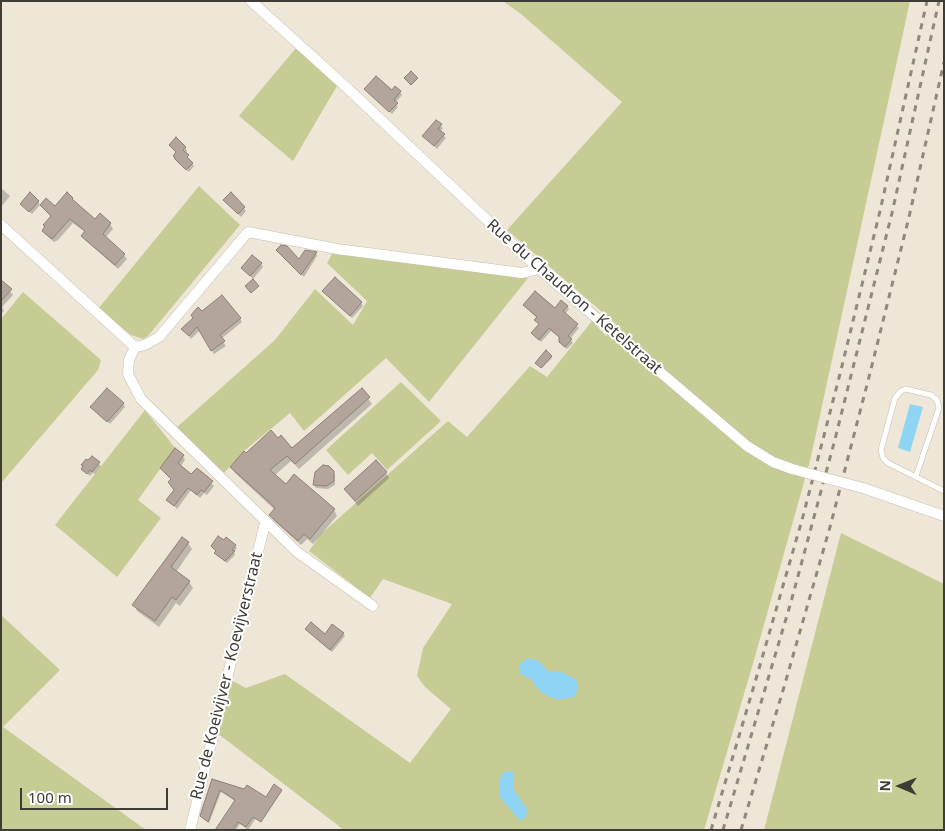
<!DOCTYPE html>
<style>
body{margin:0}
#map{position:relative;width:945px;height:831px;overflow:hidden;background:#eee6d7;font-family:"Noto Sans",sans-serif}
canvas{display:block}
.frame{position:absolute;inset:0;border:2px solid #3f3c36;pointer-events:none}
.north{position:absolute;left:875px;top:761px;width:50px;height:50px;-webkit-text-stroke:4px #fff;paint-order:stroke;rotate:271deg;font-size:14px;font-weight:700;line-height:20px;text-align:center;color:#3f3c36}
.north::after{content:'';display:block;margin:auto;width:18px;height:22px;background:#3f3c36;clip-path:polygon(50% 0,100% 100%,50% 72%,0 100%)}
.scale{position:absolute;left:20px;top:788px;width:148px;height:22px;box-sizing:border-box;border:2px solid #3f3c36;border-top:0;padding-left:6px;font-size:15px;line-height:18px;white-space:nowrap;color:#3f3c36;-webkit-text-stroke:4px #fff;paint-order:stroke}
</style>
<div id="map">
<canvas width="945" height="831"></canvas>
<div class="frame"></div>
<div class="north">N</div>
<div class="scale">100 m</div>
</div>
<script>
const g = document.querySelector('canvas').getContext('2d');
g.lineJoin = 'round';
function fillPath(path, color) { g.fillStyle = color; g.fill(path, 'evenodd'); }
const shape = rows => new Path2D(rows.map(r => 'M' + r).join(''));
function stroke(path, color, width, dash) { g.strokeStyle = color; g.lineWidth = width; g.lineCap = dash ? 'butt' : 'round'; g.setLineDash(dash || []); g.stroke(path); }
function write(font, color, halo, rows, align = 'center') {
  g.font = font + ' "Noto Sans",sans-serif'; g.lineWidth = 4; g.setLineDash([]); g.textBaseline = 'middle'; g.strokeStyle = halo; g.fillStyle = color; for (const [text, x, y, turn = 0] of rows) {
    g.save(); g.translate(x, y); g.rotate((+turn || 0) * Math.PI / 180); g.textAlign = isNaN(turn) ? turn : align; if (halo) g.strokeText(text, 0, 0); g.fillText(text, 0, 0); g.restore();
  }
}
fillPath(shape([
 [503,1,910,1,810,461,754,660,704,830,344,830,217,733,231,680,246,688,285,674,410,763,451,709,425,687,417,676,423,648,452,604,383,579,370,598,309,551,321,534,448,421,467,437,530,366,547,377,592,321,606,336,616,324,507,230,622,102,521,14],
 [296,48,337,86,293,161,239,116],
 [199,186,240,225,148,336,143,339,131,335,98,309],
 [333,252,485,270,528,278,429,402,386,358,304,431,290,413,244,451,224,473,176,428,275,340,315,289,353,325,367,301,327,263],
 [23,292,101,360,98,370,2,482,1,319],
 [401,382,441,421,387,470,372,453,348,475,326,450],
 [145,410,175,448,138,500,161,518,117,577,55,525],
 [841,533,944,584,944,830,764,830],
 [1,615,60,670,3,727,146,830,1,830]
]), '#c7cc95');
fillPath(shape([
 [910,404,923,407,910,452,898,448],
 [529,658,539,661,548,671,561,672,574,678,577,682,578,689,574,697,558,700,545,695,536,687,532,680,519,673,520,664,526,659],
 [514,771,514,779,513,789,527,809,526,817,520,821,499,796,499,783,503,772]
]), '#90d4f5');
fillPath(shape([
 [392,91,400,92,402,95,395,103,398,107,392,114,367,92],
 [436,121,443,128,440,132,446,138,437,149,424,136],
 [170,145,185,147,187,151,185,153,194,166,189,172,177,162,176,158,177,153],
 [1,188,10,196,1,207],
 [72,199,74,203,95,221,100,215,110,224,113,229,105,238,124,255,127,259,118,269,85,240,82,236,85,232,73,223,58,240,54,242,46,235,43,231,52,217,41,205,55,207],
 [225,201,244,208,246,211,241,217],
 [38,202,40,205,32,214,21,204],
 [277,250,300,261,316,253,317,256,304,277],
 [261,264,263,267,253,279,242,268],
 [1,281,13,295,2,307,4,311,1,314],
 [326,294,361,303,363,306,352,318],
 [524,305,555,310,567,306,569,309,565,314,579,328,570,339,573,343,567,349,562,345,560,338,551,331,541,342,535,337,533,334,540,325,537,318],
 [240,318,242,322,221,339,226,346,214,354,200,330,191,339,183,329],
 [546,352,552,358,542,368,538,364],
 [362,390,372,404,299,469,291,461,274,476,286,486,334,510,337,516,313,544,307,539,301,545,274,521,270,515,275,510,235,473,231,467,246,454,278,440,292,449],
 [123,403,125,407,110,424,92,407],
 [183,456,185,460,180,467,192,476,198,469,214,486,207,495,204,493,200,498,191,490,177,509,168,500,175,490,172,480,164,471],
 [92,458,101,466,95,474,93,473,90,476,82,469],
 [318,470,333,472,335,475,335,485,328,489,316,488,314,485],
 [386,473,389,478,358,506,345,489],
 [188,543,192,549,176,572,189,582,193,588,180,606,176,603,159,627,137,611,134,605],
 [212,546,235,546,237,548,234,552,235,555,227,563,218,556,217,552],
 [306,630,325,635,343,634,345,636,332,652],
 [213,780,267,802,248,830,240,824,236,830,219,830,235,801,221,792,209,823,204,819,202,816]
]), '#0003');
const building = shape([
 [411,71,418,78,411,85,404,78,411,71],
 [376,76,392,90,395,86,401,91,394,100,398,103,389,112,364,89,376,76],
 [436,120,442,124,438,129,445,134,434,146,422,136,436,120],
 [176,137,186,147,183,150,189,155,187,157,193,163,186,170,174,158,175,157,173,156,176,152,169,145,176,137],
 [30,192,39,201,29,212,20,204,30,192],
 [67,192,73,198,72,199,95,219,100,213,111,223,103,234,125,254,115,265,81,236,85,231,70,219,52,239,42,231,45,226,43,225,51,216,40,205,46,198,55,206,67,192],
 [231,192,245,207,238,214,223,200,231,192],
 [281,245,287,246,299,259,305,250,317,252,301,275,276,250,281,245],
 [252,255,262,263,250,276,241,268,252,255],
 [335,277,362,302,350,316,322,291,335,277],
 [253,279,259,286,251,293,245,286,253,279],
 [1,280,12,289,1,301,1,280],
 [535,291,555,308,561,300,568,306,563,311,578,324,568,336,572,339,565,347,559,342,559,337,549,328,539,340,531,333,539,324,534,320,537,317,523,305,535,291],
 [222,295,241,318,220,335,225,341,211,351,197,327,189,336,181,329,193,318,191,315,198,307,202,311,222,295],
 [546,350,552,356,541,368,535,363,546,350],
 [107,388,124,403,107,422,90,407,107,388],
 [362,388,370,397,295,464,287,456,270,470,286,484,294,474,335,509,310,539,304,534,298,541,269,515,275,508,270,503,230,467,244,451,246,453,271,430,278,438,281,435,292,448,362,388],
 [175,448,184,455,178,463,191,474,197,468,213,481,204,492,201,490,197,495,188,488,174,506,166,500,174,490,168,482,171,479,160,468,175,448],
 [92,456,100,462,92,472,90,470,87,474,81,469,83,466,81,465,86,459,88,460,92,456],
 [376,460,387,472,355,501,344,489,376,460],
 [323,465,329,466,334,471,334,481,326,486,313,485,315,472,323,465],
 [218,536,224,540,226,537,236,545,232,550,235,551,225,561,214,553,216,551,211,546,218,536],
 [182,537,189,542,171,567,190,581,176,600,172,597,155,621,132,605,182,537],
 [311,622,325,634,332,624,344,633,330,650,305,629,311,622],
 [212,779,244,789,247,785,266,797,274,784,282,790,261,822,253,817,246,827,238,822,233,830,215,830,235,800,220,790,208,822,200,816,212,779]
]);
fillPath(building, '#b3a59b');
stroke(building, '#8d8077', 1);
const service = shape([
 [916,476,939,408,937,400,931,395,906,389,901,391,895,398,881,450,883,458,888,463,944,491]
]);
const minor = shape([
 [251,1,344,85,539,269,747,446,773,462,792,469],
 [1,225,135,347,129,360,128,374,141,399,297,552,373,606],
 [135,347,145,345,159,337,248,232,337,249,522,273,539,269],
 [863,488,944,516],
 [190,830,265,523]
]);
stroke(service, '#c6beb0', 6);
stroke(minor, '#c6beb0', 11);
stroke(service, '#fff', 5);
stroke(minor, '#fff', 10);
stroke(shape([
 [711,830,756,679,802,520,841,370,880,211,927,1],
 [723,830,791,602,834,443,892,213,939,1],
 [741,830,784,687,830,527,869,377,909,217,944,62]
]), '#8f897f', 3, [6, 6]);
const minorBridge = shape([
 [792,469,863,488]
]);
stroke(minorBridge, '#c6beb0', 11, []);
stroke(minorBridge, '#fff', 10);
write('16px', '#3f3c36', '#fff', [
 ["Rue du Chaudron - Ketelstraat",574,297,41],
 ["Rue de Koeivijver - Koevijverstraat",227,676,-76]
]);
</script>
